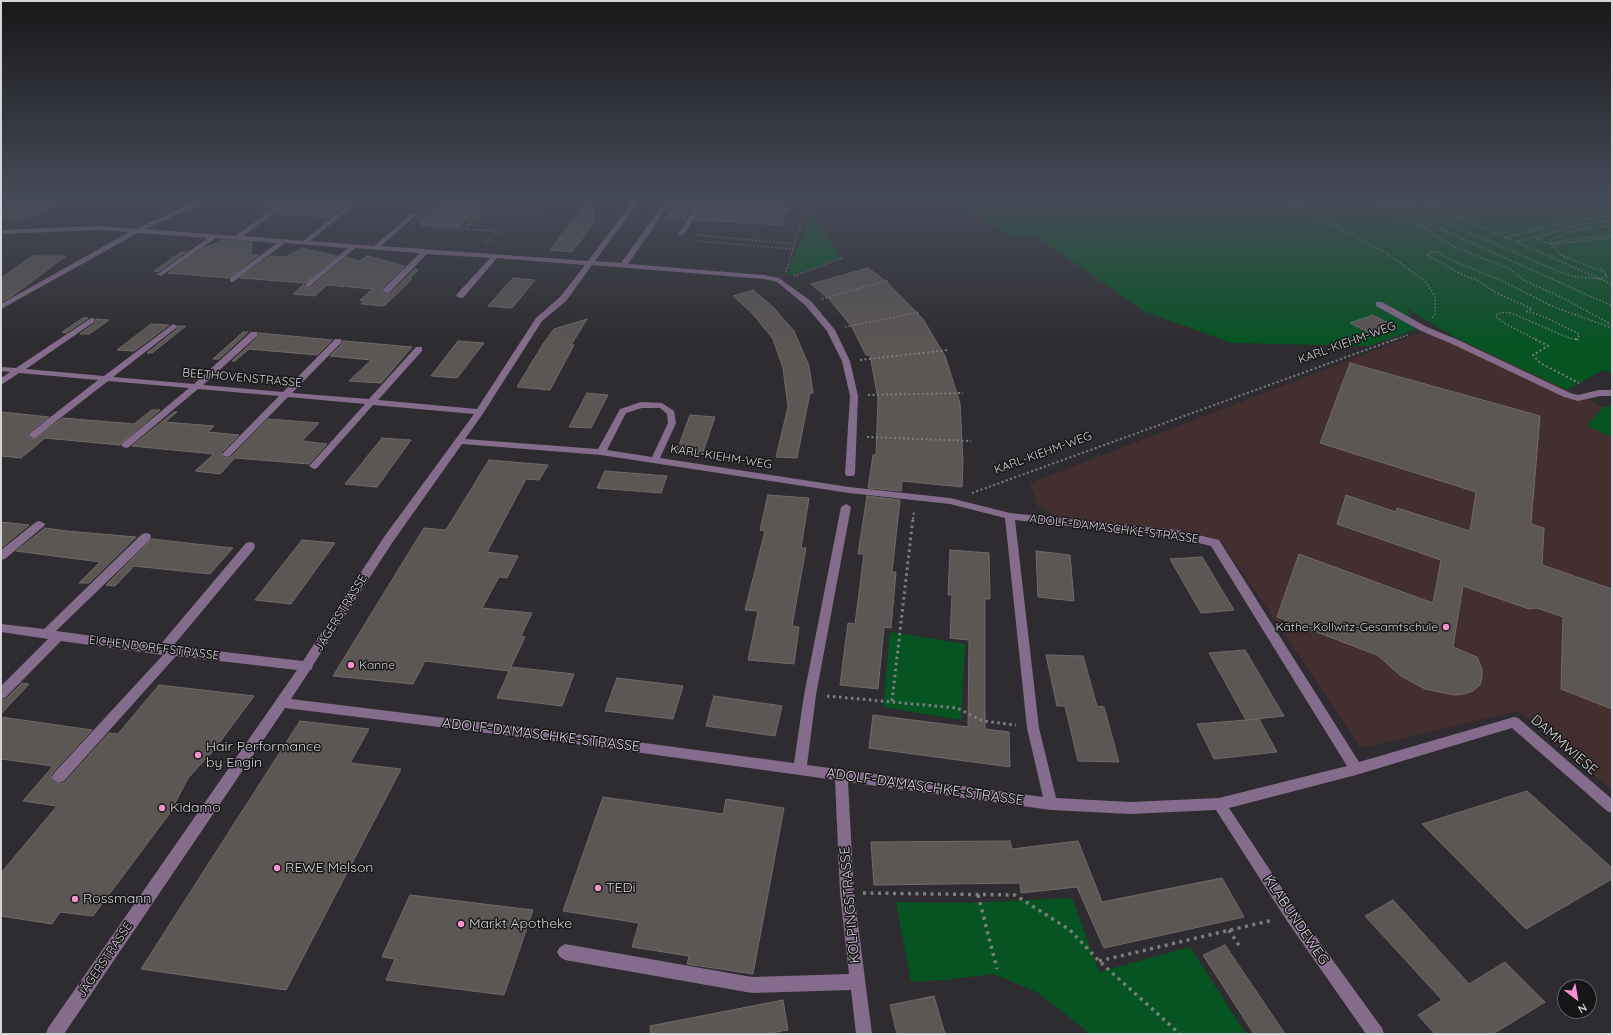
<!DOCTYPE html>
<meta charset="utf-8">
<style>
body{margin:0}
#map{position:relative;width:1613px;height:1035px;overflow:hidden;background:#2e2c30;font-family:Quicksand,sans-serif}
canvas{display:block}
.frame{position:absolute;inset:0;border:2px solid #d5d4d7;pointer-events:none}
.north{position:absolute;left:1557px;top:979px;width:40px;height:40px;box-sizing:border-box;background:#161517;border:1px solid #626164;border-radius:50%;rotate:149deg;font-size:11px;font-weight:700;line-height:16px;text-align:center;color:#d5d4d7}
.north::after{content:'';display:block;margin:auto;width:14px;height:18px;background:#f790cd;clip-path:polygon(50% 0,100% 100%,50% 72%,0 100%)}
</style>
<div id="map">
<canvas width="1613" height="1035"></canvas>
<div class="frame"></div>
<div class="north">N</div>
</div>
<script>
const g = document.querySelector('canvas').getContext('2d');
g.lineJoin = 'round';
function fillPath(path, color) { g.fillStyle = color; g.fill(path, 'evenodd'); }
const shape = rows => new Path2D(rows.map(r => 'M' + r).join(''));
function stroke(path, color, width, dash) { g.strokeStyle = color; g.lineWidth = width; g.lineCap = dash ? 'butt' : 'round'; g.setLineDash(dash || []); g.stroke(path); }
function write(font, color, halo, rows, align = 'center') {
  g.font = font + ' Quicksand,sans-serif'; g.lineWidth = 3; g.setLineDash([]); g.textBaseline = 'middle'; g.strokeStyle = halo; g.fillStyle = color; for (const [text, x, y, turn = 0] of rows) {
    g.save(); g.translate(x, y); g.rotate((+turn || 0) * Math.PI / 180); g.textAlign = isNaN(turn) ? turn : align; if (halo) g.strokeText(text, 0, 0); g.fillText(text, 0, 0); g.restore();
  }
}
fillPath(shape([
 [433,200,492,200,550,203,537,218,487,215,475,227,420,225,421,223,409,223],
 [1420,333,1456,338,1603,407,1587,425,1612,437,1612,791,1519,711,1361,748,1222,542,1163,537,1066,523,1038,506,1030,483]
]), '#432e30');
fillPath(shape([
 [960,200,1612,200,1612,374,1603,370,1567,390,1456,338,1406,308,1416,329,1369,346,1232,343,1146,312,1036,236,1016,239,970,211],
 [812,210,841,258,792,275,787,274],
 [1612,406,1612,437,1587,426,1603,407],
 [890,632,965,644,961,720,883,707],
 [1072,898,1099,972,1190,947,1246,1034,1090,1034,1037,992,993,974,945,980,911,982,896,902,964,903]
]), '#055422');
const building = shape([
 [64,200,64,202,18,221,1,216,1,210,11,202,64,200],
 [263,200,360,200,348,209,344,207,331,217,276,214,283,207,279,204,265,213,263,213,263,200],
 [591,200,595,200,593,224,572,252,550,250,572,220,591,200],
 [715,200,791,200,788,206,715,200],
 [442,204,480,206,459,227,420,225,442,204],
 [672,204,694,205,685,219,666,218,672,208,672,204],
 [704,206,786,212,781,225,695,220,704,206],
 [223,240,252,242,251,255,258,255,229,278,168,273,203,248,223,240],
 [302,248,337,256,305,283,240,278,270,256,285,257,302,248],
 [181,252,186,252,158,272,154,271,181,252],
 [32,256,66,256,11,297,1,302,1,278,32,256],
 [368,256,405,266,382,288,381,291,385,294,390,294,415,269,418,270,409,279,412,279,384,306,361,304,364,301,360,300,372,289,327,285,315,296,293,294,304,284,305,288,310,288,346,257,359,261,368,256],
 [868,268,887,282,923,319,945,356,960,403,963,461,962,487,902,481,901,491,868,488,873,455,876,455,878,399,870,355,866,355,852,327,829,299,811,284,868,268],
 [513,278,535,280,512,308,488,306,513,278],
 [753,290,773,307,794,331,809,366,813,393,810,393,797,458,776,457,788,407,783,368,773,339,752,313,733,296,753,290],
 [1373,315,1396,327,1373,335,1350,323,1373,315],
 [83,318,88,318,66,333,62,332,83,318],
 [96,319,109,320,89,334,80,334,95,323,96,319],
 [587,319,571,345,574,345,550,390,517,387,543,344,554,329,587,319],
 [151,324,169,325,134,351,117,350,151,324],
 [178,326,186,326,152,353,147,353,177,329,178,326],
 [243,332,248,332,219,359,213,359,243,332],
 [258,333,291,336,332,340,317,355,249,349,235,361,232,361,258,337,258,333],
 [342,341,345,341,412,347,381,383,349,381,371,360,330,356,342,344,342,341],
 [458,341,484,343,457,378,431,376,458,341],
 [1350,363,1540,416,1531,524,1544,528,1542,565,1612,589,1612,709,1561,689,1563,617,1537,608,1529,609,1463,586,1453,647,1477,657,1482,669,1482,677,1480,685,1473,691,1464,694,1454,695,1425,689,1401,676,1377,655,1277,617,1299,554,1433,603,1441,560,1337,524,1346,495,1396,512,1397,508,1470,531,1476,492,1320,443,1350,363],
 [587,393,608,395,591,428,569,427,587,393],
 [152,410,160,410,120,445,45,438,21,458,1,456,1,412,49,417,27,434,27,436,33,439,63,418,134,424,152,410],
 [174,412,177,412,165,422,214,426,208,432,239,435,221,453,223,457,227,458,231,457,268,419,319,423,302,441,327,444,309,464,235,458,220,474,195,471,214,454,132,446,174,412],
 [690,415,715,417,702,455,676,453,690,415],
 [382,438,411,440,377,487,345,484,382,438],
 [489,460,548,465,539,480,526,479,487,552,518,556,507,578,499,577,482,608,532,613,521,636,525,637,509,671,425,661,413,684,333,676,424,528,446,530,489,460],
 [605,471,667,476,661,493,597,488,605,471],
 [768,495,809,498,801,548,806,548,792,626,799,627,794,664,748,660,758,611,745,610,765,531,760,530,768,495],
 [867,496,900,500,892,572,896,572,891,628,884,627,878,689,840,685,848,623,855,624,864,554,858,554,867,496],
 [1,522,29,525,1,548,1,522],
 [45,528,67,531,136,537,89,583,79,583,100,562,16,551,45,528],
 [152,539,196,544,233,548,210,574,134,566,115,586,106,585,152,539],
 [302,540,335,543,291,604,255,600,302,540],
 [950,550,989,553,990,599,985,599,985,729,1009,732,1010,767,869,748,873,715,968,727,969,640,950,638,952,595,948,595,950,550],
 [1036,551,1070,555,1074,601,1038,597,1036,551],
 [1202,557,1234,610,1201,613,1170,559,1202,557],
 [1245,650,1284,716,1246,720,1209,653,1245,650],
 [1046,655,1083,656,1097,706,1104,707,1119,762,1078,761,1065,706,1057,706,1046,655],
 [511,667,574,674,562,706,497,698,511,667],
 [617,678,683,686,673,719,605,711,617,678],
 [22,683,29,684,1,714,1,700,6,699,22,683],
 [159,685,254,696,214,750,188,778,170,813,93,916,60,912,52,924,1,916,1,873,57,806,23,801,53,766,1,759,1,717,92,730,53,772,51,776,53,782,60,784,65,782,109,733,118,734,159,685],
 [714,696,782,706,775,736,706,726,714,696],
 [1259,719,1277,752,1214,759,1197,724,1259,719],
 [300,721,369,729,350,763,401,769,286,990,141,969,300,721],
 [1527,791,1612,868,1612,879,1526,929,1422,824,1527,791],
 [603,797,723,814,726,799,784,808,753,974,687,964,689,956,632,947,639,923,563,911,603,797],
 [1010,841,1012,849,1078,841,1102,902,1222,878,1244,917,1104,948,1077,887,1021,893,1020,883,874,885,871,842,1010,841],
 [410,895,533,910,504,995,386,980,395,959,382,957,410,895],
 [1393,900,1469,984,1505,962,1545,1002,1493,1034,1435,1034,1418,1015,1442,1000,1365,916,1393,900],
 [1225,945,1285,1034,1254,1034,1203,955,1225,945],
 [934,996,945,1034,897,1034,890,1005,934,996],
 [783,1000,788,1030,765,1034,651,1034,650,1026,783,1000]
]);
fillPath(building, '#5c5654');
stroke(building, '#706b68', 1);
stroke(shape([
 [1287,200,1386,253,1425,281,1435,296,1435,314,1432,318],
 [1369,200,1407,221,1427,228,1434,235,1459,249,1508,268,1525,281,1563,298,1612,325],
 [1376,200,1612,306],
 [1394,200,1562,273,1577,277,1601,279,1607,276,1601,268],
 [1421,200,1612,284],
 [1612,221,1579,224,1542,236,1538,239,1541,242,1552,244,1612,238],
 [428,227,465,229,478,215,472,215],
 [465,229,497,231],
 [696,235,795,244],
 [1505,238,1566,222,1612,216],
 [698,241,793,249],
 [1515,242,1539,236],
 [1556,242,1580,238,1612,236],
 [486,243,499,230],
 [1552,244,1551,240,1582,228,1612,226],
 [1552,244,1561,255,1603,272],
 [786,272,805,210,800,210],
 [794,276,842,258],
 [822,299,889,280],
 [845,327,920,312],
 [1393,340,1408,335],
 [1537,340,1504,323,1496,317,1497,314,1505,312,1511,313,1569,338,1578,340,1579,334,1547,318,1527,311,1532,309,1497,293,1478,281,1459,273,1427,255,1430,252,1437,252,1453,261,1500,280,1554,307,1612,328]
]), '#7e7d80', 1.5, [1.5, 2]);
stroke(shape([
 [1535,339,1548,346,1533,355,1540,363,1579,383],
 [1575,339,1578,339],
 [860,360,948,350],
 [868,395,963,393],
 [867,437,971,441],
 [972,493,1396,339],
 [913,519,914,511]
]), '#7e7d80', 2, [2, 2.5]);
stroke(shape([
 [827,696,957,708,983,721,1016,725],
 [892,701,913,518]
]), '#7e7d80', 3, [2.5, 3.5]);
stroke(shape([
 [863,893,1015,895,1070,930,1099,961,1180,1034],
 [978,895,997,969],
 [1229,930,1240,947],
 [1099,961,1273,920]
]), '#7e7d80', 3.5, [3, 4.5]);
fillPath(shape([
 [200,200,208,200,145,229,235,236,279,205,282,207,281,208,243,236,303,241,345,208,347,209,347,211,310,241,374,246,413,213,416,215,415,216,381,246,588,261,634,200,640,200,595,261,621,263,666,200,701,200,790,208,790,210,788,211,703,204,684,234,681,236,678,234,697,204,671,202,628,264,764,275,779,278,811,301,835,330,850,361,858,396,855,474,853,476,847,476,845,474,850,396,842,361,827,331,805,305,777,282,764,279,592,265,566,301,542,321,484,412,465,439,598,449,620,409,641,402,662,403,674,411,676,423,660,458,849,487,950,498,1010,513,1177,530,1219,540,1359,762,1514,717,1518,718,1612,799,1612,813,1607,811,1512,728,1356,775,1229,808,1297,911,1382,1028,1384,1034,1366,1034,1287,921,1216,810,1130,814,1051,810,848,782,854,893,872,1034,856,1034,851,990,752,993,565,960,560,957,557,952,560,947,565,944,752,977,849,974,840,893,835,780,592,746,285,708,64,1034,46,1034,48,1028,297,670,176,656,64,781,59,783,54,781,52,777,54,773,163,655,61,641,5,698,1,699,1,686,48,639,1,632,1,624,44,629,142,534,146,533,150,534,151,537,150,540,56,631,160,645,246,543,250,542,254,543,255,546,254,549,173,646,303,661,384,537,474,414,373,405,317,468,314,469,309,466,311,464,365,404,288,397,230,456,227,457,224,456,222,454,224,452,279,396,198,389,129,447,126,448,123,447,121,445,123,443,189,388,108,381,36,437,33,438,28,435,30,433,98,380,19,373,1,385,1,378,10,372,1,371,1,367,16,368,91,318,94,318,94,322,26,369,104,376,173,324,177,326,176,328,113,377,194,384,251,332,257,332,257,336,203,385,283,392,335,339,341,339,341,343,292,393,369,399,416,347,422,347,422,351,378,400,477,409,536,318,560,297,585,265,497,258,463,298,460,298,456,296,457,294,490,258,427,254,389,293,386,293,382,291,383,289,420,253,355,248,309,287,306,287,306,283,348,248,285,243,233,282,230,282,230,278,277,243,216,238,161,276,157,274,159,273,208,238,138,233,1,309,1,304,129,232,98,230,1,234,1,230,98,226,136,229,200,200],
 [642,408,660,408,667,414,668,423,652,457,607,450,626,413,642,408],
 [462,444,601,455,849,493,950,504,1005,518,1027,728,1043,797,807,765,816,695,851,507,846,504,841,507,804,695,794,763,592,736,291,699,310,670,312,669,313,665,392,543,462,444],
 [1015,520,1177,538,1211,546,1347,766,1219,798,1130,802,1056,798,1039,728,1015,520],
 [1376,302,1382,302,1427,327,1456,339,1570,393,1578,395,1599,390,1612,390,1612,396,1600,396,1578,401,1564,397,1450,343,1421,331,1376,306,1376,302],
 [40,521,45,524,44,526,5,559,1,560,1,550,36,522,40,521]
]), '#866c8c');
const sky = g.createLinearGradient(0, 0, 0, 345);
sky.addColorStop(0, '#19181a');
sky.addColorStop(0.58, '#464b59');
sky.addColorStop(1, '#464b5900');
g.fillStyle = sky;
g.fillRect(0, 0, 1613, 345);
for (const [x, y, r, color] of [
 [1446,627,4,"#f790cd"],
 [351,665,4,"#f790cd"],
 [198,755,4,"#f790cd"],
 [162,808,4,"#f790cd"],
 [277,868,4,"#f790cd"],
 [598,888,4,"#f790cd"],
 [75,899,4,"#f790cd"],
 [461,924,4,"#f790cd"]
]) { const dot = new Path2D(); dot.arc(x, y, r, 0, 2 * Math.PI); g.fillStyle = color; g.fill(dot); stroke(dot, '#161517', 1.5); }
write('12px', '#d5d4d7', '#161517', [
 ["KARL-KIEHM-WEG",1347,343,-20],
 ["BEETHOVENSTRASSE",242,378,5],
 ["KARL-KIEHM-WEG",1043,453,-20],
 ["KARL-KIEHM-WEG",721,457,9],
 ["ADOLF-DAMASCHKE-STRASSE",1114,529,7],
 ["JÄGERSTRASSE",341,613,-58],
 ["EICHENDORFFSTRASSE",154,648,7],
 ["JÄGERSTRASSE",105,960,-56]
]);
write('12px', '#d5d4d7', '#161517', [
 ["Käthe-Kollwitz-Gesamtschule",1438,627],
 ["Kanne",359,665,"left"]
], 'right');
write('14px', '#d5d4d7', '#161517', [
 ["ADOLF-DAMASCHKE-STRASSE",541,735,7],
 ["DAMMWIESE",1564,745,41],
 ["ADOLF-DAMASCHKE-STRASSE",925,787,8],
 ["KOLPINGSTRASSE",850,905,-95],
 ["KLABUNDEWEG",1296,920,56]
]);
write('14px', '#d5d4d7', '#161517', [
 ["Hair Performance",206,747],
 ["by Engin",206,763],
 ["Kidamo",170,808],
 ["REWE Melson",285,868],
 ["TEDi",606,888],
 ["Rossmann",83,899],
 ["Markt Apotheke",469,924]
], 'left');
</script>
